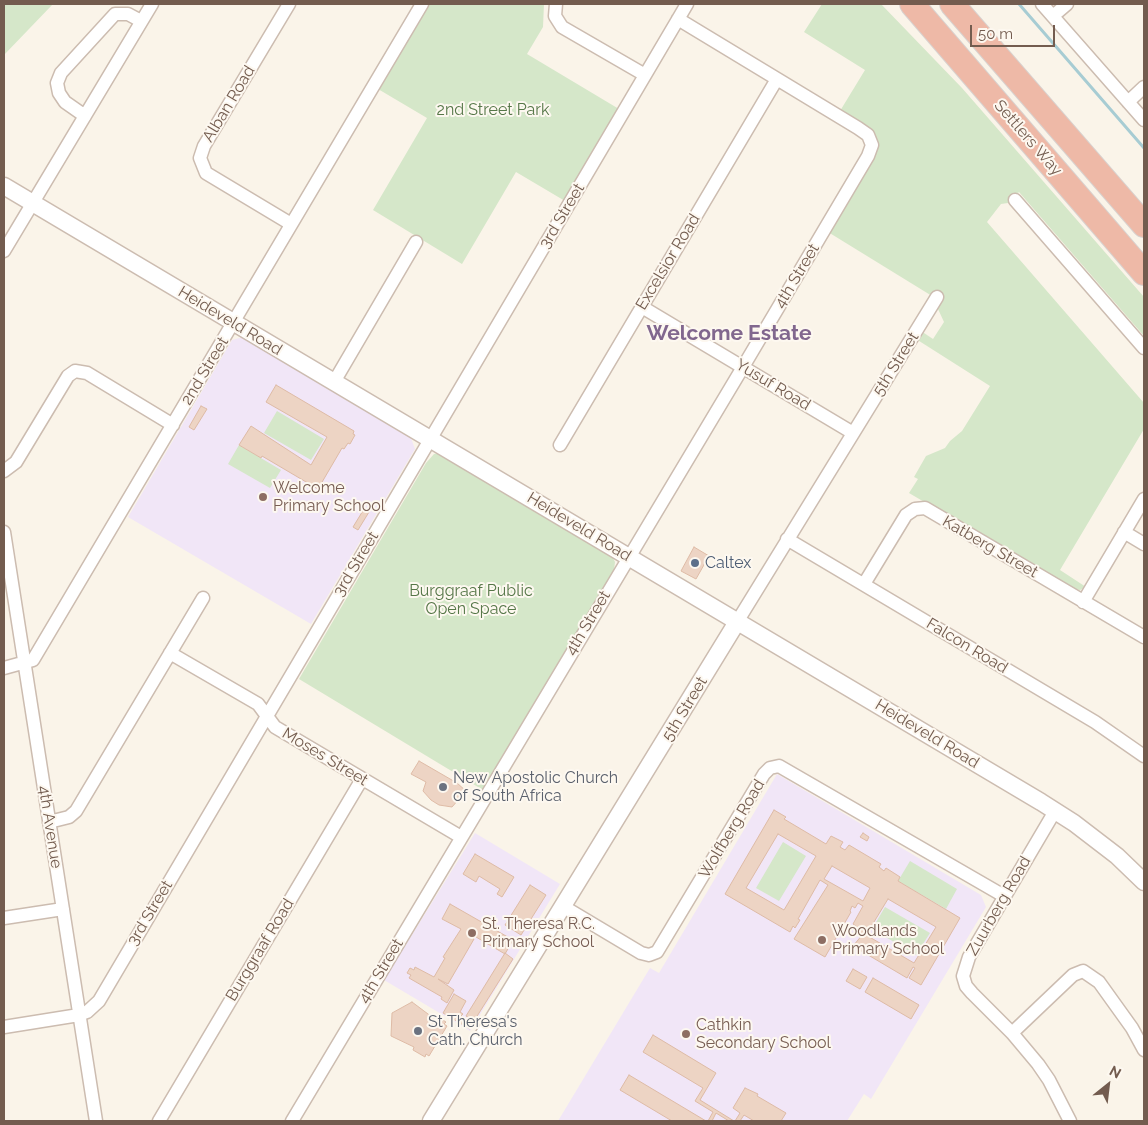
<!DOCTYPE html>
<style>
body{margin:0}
#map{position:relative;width:1148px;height:1125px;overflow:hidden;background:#faf4e9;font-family:Raleway,sans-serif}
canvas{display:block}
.frame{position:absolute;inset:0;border:5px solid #735c4f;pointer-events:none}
.north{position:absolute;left:1083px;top:1060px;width:50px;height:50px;-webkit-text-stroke:4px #fdf8f0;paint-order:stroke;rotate:29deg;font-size:14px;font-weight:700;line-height:20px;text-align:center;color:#735c4f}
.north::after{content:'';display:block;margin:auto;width:18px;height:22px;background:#735c4f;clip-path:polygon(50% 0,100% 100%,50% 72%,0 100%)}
.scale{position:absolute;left:970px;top:25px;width:85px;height:22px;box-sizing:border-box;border:2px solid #735c4f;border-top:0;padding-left:6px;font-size:15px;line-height:18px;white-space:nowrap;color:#735c4f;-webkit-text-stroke:4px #fdf8f0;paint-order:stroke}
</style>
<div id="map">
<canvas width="1148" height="1125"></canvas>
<div class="frame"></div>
<div class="north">N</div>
<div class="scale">50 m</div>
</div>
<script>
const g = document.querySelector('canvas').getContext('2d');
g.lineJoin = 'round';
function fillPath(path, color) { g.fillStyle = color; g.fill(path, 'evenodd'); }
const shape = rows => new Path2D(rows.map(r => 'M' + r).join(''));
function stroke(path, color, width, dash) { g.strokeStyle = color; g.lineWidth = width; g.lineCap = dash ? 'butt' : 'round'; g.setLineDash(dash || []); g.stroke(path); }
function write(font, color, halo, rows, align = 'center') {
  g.font = font + ' Raleway,sans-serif'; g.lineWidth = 4; g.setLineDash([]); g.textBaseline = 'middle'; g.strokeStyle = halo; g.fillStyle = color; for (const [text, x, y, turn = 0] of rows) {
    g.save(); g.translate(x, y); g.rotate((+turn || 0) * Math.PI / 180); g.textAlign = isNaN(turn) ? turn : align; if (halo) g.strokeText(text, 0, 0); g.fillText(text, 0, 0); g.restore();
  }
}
fillPath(shape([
 [243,337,411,438,415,449,311,624,128,517,232,340],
 [777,774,981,895,986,907,871,1099,864,1094,847,1121,558,1121,650,968,659,973],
 [475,833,560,884,470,1031,384,980]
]), '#f1e6f7');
fillPath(shape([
 [4,4,53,4,4,55],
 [428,4,544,4,543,27,527,54,619,109,565,201,516,172,462,264,373,210,427,118,378,89],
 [822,4,881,4,962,88,1144,297,1144,336,1019,192,1008,203,1001,204,987,222,1144,403,1144,429,1060,570,1086,587,1080,590,1072,589,909,493,918,479,914,477,926,456,945,448,950,441,962,431,990,386,916,339,921,331,933,339,944,322,932,296,828,232,876,143,840,111,865,70,804,32],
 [277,411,324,439,311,460,264,433],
 [239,445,281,470,270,488,228,464],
 [439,453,612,556,615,562,614,570,483,790,299,679,426,463,434,454],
 [783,842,806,856,779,901,756,888],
 [910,861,957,889,946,909,898,881],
 [885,907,930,933,916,955,872,929]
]), '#d5e7c9');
stroke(shape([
 [1019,4,1144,148]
]), '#a7ccd3', 3);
const building = shape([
 [276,385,354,431,353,434,355,435,350,444,348,443,344,449,342,448,318,489,262,456,261,458,239,445,251,426,311,465,327,437,266,402,276,385],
 [201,406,207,409,194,430,189,427,201,406],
 [364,509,369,512,358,530,353,527,364,509],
 [694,547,709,556,696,579,681,571,694,547],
 [419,761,457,783,466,791,452,807,439,805,431,800,423,791,426,782,411,774,419,761],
 [774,810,786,817,784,819,826,844,831,836,843,842,840,847,845,850,849,845,881,864,879,867,884,871,886,868,897,875,900,877,898,881,960,918,921,985,909,978,915,968,913,967,907,978,853,946,863,934,854,929,856,926,853,924,863,906,858,903,855,908,852,906,850,911,851,912,825,957,794,939,828,885,820,880,798,919,800,920,795,928,793,926,790,932,725,894,774,810],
 [778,834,816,856,784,910,746,888,778,834],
 [832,866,870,888,863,901,824,879,832,866],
 [888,899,936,927,914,963,866,935,888,899],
 [863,833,869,837,867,841,860,837,863,833],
 [475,854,514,877,502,897,497,894,500,889,479,876,476,882,463,874,475,854],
 [530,885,546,895,521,935,505,925,530,885],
 [450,904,513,940,505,954,476,937,477,936,473,933,471,937,474,939,448,984,438,979,454,990,447,1003,441,999,442,997,409,978,411,975,407,973,410,968,414,970,415,967,434,977,445,958,443,957,461,929,442,919,450,904],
 [505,953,513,959,474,1021,466,1016,505,953],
 [853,969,867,977,860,989,846,981,853,969],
 [873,978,919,1005,911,1019,865,992,873,978],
 [454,994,466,1001,460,1012,463,1014,461,1016,474,1023,470,1029,443,1013,454,994],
 [412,1002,432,1017,433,1014,446,1022,444,1024,447,1026,429,1056,426,1054,425,1057,413,1050,414,1047,391,1036,392,1013,412,1002],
 [653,1035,716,1073,700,1100,734,1121,729,1121,716,1113,712,1121,708,1121,713,1112,695,1101,703,1088,643,1052,653,1035],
 [629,1075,706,1121,672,1121,620,1090,629,1075],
 [745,1088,758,1094,757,1096,786,1113,781,1121,754,1121,744,1115,740,1121,735,1121,740,1113,733,1108,745,1088]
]);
fillPath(building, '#edd4c4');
stroke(building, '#debba6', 1);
const minor = shape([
 [289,4,204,146,200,158,206,173,291,224],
 [556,4,555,16,562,27,645,75],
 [1042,4,1144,120],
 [1053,16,1067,4],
 [1128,102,1144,87],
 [85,116,65,102,59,93,57,83,61,73,115,14,128,14,141,21],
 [1015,200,1144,348],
 [4,251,152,4],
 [642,307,853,433],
 [334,382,416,242],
 [560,445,777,79],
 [4,471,16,462,68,376,75,371,87,373,173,425],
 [4,532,96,1121],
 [1124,532,1144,544],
 [787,539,1095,722,1144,756],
 [864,584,906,515,915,509,925,508,1144,637],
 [1083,602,1144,499],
 [737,622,937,297],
 [170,653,258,704,275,727,461,837],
 [4,668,33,660,422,4],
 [1055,811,969,957,963,976,966,986,972,993,1012,1033,1038,1064,1049,1080,1070,1121],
 [49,822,69,817,76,811,203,598],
 [564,907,641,953,649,955,657,952,764,774,770,768,779,766,1004,896],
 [4,918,63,909],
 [4,1027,79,1015,87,1012,99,1001,687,4],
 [1012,1033,1073,975,1083,971,1099,982,1132,1028,1144,1050],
 [159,1121,362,779],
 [292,1121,743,367,868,156,872,145,868,135,858,128,678,19]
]);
const tertiary = shape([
 [4,186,1041,802,1074,823,1117,856,1144,882],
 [431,1121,737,622]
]);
const motorway = shape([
 [912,4,1144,273],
 [952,4,1144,225]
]);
stroke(minor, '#ccbcb0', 15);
stroke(tertiary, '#ccbcb0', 19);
stroke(motorway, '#d8d1ce', 26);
stroke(minor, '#fff', 12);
stroke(tertiary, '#fff', 16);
stroke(motorway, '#eeb9a7', 24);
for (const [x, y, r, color] of [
 [263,497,5,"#8d6e63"],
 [695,563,5,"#5c6f8a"],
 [443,787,5,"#6b7280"],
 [472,933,5,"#8d6e63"],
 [822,940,5,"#8d6e63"],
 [418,1031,5,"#6b7280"],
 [686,1034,5,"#8d6e63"]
]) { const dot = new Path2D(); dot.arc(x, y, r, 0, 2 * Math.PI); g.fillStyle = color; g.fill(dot); stroke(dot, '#fdf8f0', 2); }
write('16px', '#735c4f', '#fdf8f0', [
 ["Alban Road",229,104,-59],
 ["Settlers Way",1028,138,49],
 ["3rd Street",562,216,-59],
 ["Excelsior Road",668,262,-59],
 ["4th Street",797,276,-59],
 ["Heideveld Road",230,321,31],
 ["5th Street",896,364,-58],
 ["2nd Street",205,371,-59],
 ["Yusuf Road",773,385,31],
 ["Heideveld Road",579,527,31],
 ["Katberg Street",990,547,30],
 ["3rd Street",356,564,-59],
 ["4th Street",588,623,-59],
 ["Falcon Road",967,646,31],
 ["5th Street",685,709,-59],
 ["Heideveld Road",927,734,31],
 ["Moses Street",325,757,31],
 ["4th Avenue",50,827,81],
 ["Wolfberg Road",732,829,-59],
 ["Zuurberg Road",999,906,-60],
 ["3rd Street",150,913,-59],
 ["Burggraaf Road",260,950,-59],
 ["4th Street",381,971,-59]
]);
write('16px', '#567748', '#fdf8f0', [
 ["2nd Street Park",493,110],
 ["Burggraaf Public",471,591],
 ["Open Space",471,609]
]);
write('16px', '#785e54', '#fdf8f0', [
 ["Welcome",273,488],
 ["Primary School",273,506],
 ["St. Theresa R.C.",482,924],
 ["Primary School",482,942],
 ["Woodlands",832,931],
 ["Primary School",832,949],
 ["Cathkin",696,1025],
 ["Secondary School",696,1043]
], 'left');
write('16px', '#4e5e75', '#fdf8f0', [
 ["Caltex",705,563]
], 'left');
write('16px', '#5b616d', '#fdf8f0', [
 ["New Apostolic Church",453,778],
 ["of South Africa",453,796],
 ["St Theresa's",428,1022],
 ["Cath. Church",428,1040]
], 'left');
write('bold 21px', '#81678e', '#fdf8f0', [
 ["Welcome Estate",729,334]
]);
</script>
